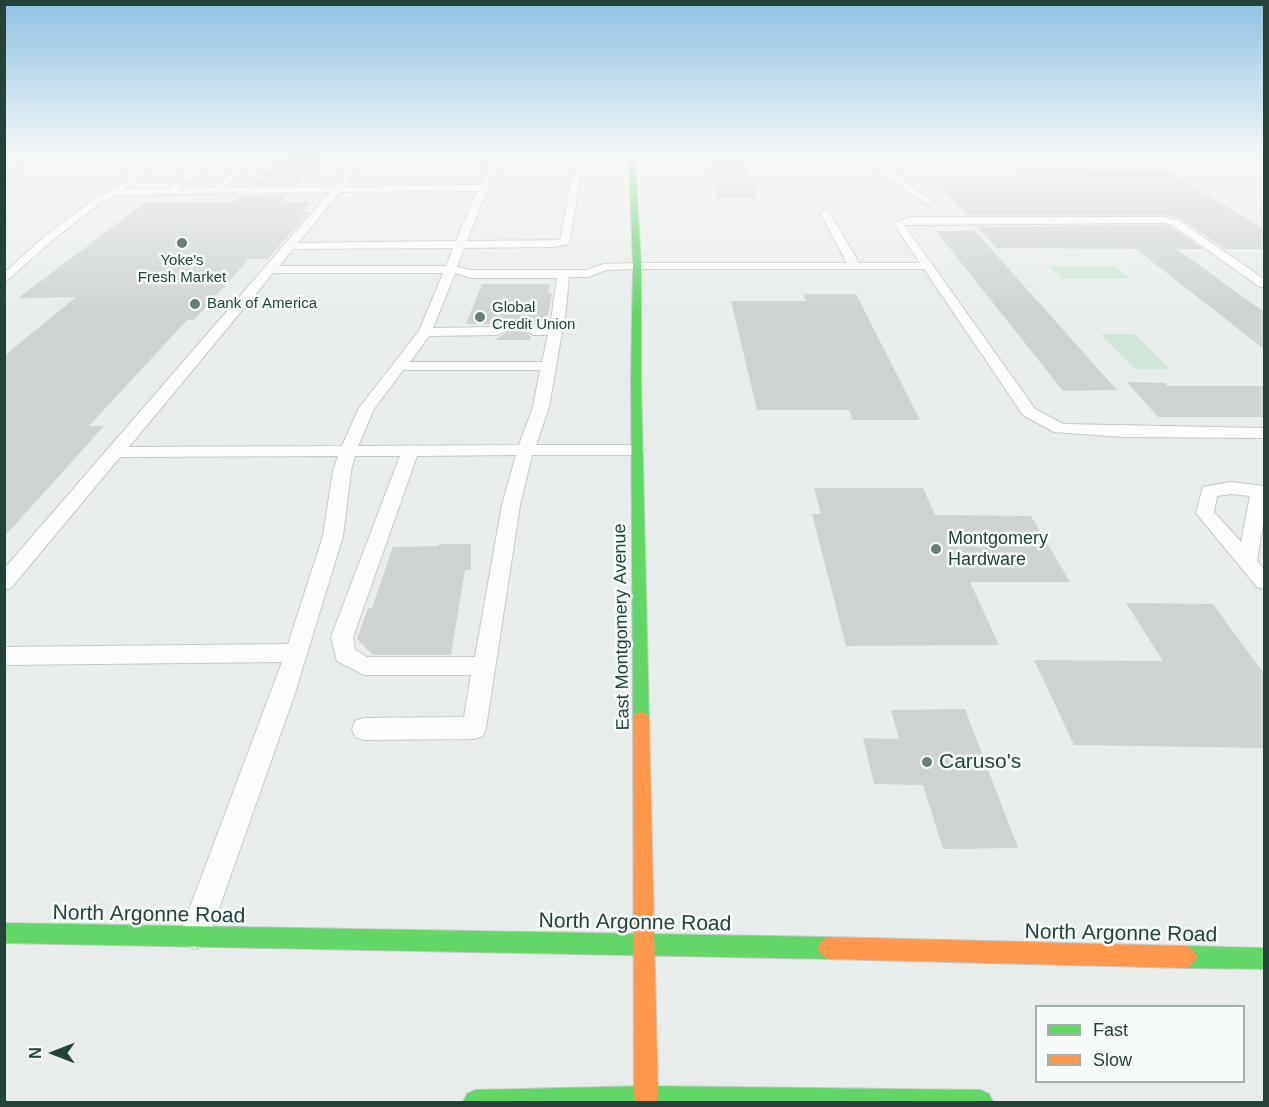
<!DOCTYPE html>
<style>
body{margin:0}
#map{position:relative;width:1269px;height:1107px;overflow:hidden;background:#e8edeb;font-family:Arial,sans-serif}
canvas{display:block}
.frame{position:absolute;inset:0;border:6px solid #24423a;pointer-events:none}
.legend{position:absolute;left:1035px;top:1005px;width:210px;height:78px;box-sizing:border-box;background:#f7fbf9;border:2px solid #a3b1ad;margin:0;padding:8px 10px;list-style:none;font-size:18px;color:#24423a}
.legend li{display:flex;align-items:center;gap:12px;height:30px}
.legend b{width:30px;border:2px solid #a3b1ad}
.north{position:absolute;left:24px;top:1023px;width:60px;height:60px;-webkit-text-stroke:4px #f7fbf9;paint-order:stroke;rotate:270deg;font-size:16px;font-weight:700;line-height:24px;text-align:center;color:#24423a}
.north::after{content:'';display:block;margin:auto;width:21px;height:27px;background:#24423a;clip-path:polygon(50% 0,100% 100%,50% 72%,0 100%)}
</style>
<div id="map">
<canvas width="1269" height="1107"></canvas>
<div class="frame"></div>
<ul class="legend">
<li><b style="height:8px;background:#63d668"></b>Fast</li>
<li><b style="height:8px;background:#ff974d"></b>Slow</li>
</ul>
<div class="north">N</div>
</div>
<script>
const g = document.querySelector('canvas').getContext('2d');
g.lineJoin = 'round';
function fillPath(path, color) { g.fillStyle = color; g.fill(path, 'evenodd'); }
const shape = rows => new Path2D(rows.map(r => 'M' + r).join(''));
function stroke(path, color, width, dash) { g.strokeStyle = color; g.lineWidth = width; g.lineCap = dash ? 'butt' : 'round'; g.setLineDash(dash || []); g.stroke(path); }
function write(font, color, halo, rows, align = 'center') {
  g.font = font + ' Arial,sans-serif'; g.lineWidth = 5; g.setLineDash([]); g.textBaseline = 'middle'; g.strokeStyle = halo; g.fillStyle = color; for (const [text, x, y, turn = 0] of rows) {
    g.save(); g.translate(x, y); g.rotate((+turn || 0) * Math.PI / 180); g.textAlign = isNaN(turn) ? turn : align; if (halo) g.strokeText(text, 0, 0); g.fillText(text, 0, 0); g.restore();
  }
}
fillPath(shape([
 [1048,266,1115,266,1131,279,1061,279],
 [1101,334,1135,334,1170,369,1134,369]
]), '#d1e6d8');
fillPath(shape([
 [284,156,325,156,297,185,251,186],
 [710,167,747,167,758,198,717,198],
 [1023,168,1168,171,1264,229,1264,249,1225,249,1181,219,1165,215,967,215,933,177,1034,177],
 [287,195,281,202,311,202,302,212,309,212,268,259,249,259,194,320,187,320,89,426,104,426,4,537,4,356,76,297,18,298,146,202,233,202,240,196],
 [1164,225,1171,227,1203,249,1177,249,1264,312,1264,349,1136,249,997,248,978,227],
 [936,231,975,231,1117,390,1063,391],
 [482,284,550,284,548,293,552,293,548,316,524,330,531,337,530,340,495,340,506,332,499,324,466,324],
 [803,294,856,294,920,420,853,420,849,410,757,410,731,301,806,301],
 [1127,382,1165,383,1167,386,1264,386,1264,417,1158,417],
 [814,488,923,488,935,515,1031,516,1070,582,970,582,999,645,846,646,812,514,821,514],
 [439,544,471,544,471,570,465,570,451,655,373,655,357,639,368,608,372,608,393,547,439,546],
 [1126,603,1213,604,1264,674,1264,748,1074,745,1034,660,1163,661],
 [965,709,1018,848,943,849,923,785,874,784,863,738,899,739,891,710]
]), '#cfd4d2');
const lane = shape([
 [154,156,232,156,216,159,180,188,214,188,247,159,245,156,254,156,256,159,225,188,335,187,357,157,360,156,500,156,467,241,560,240,576,156,584,156,569,244,554,247,464,248,457,267,471,270,586,270,604,264,637,263,847,263,820,213,825,210,830,213,859,263,920,263,893,223,911,217,1164,217,1180,221,1264,279,1264,287,1260,287,1172,225,1164,223,904,225,1035,409,1063,424,1264,428,1264,438,1123,437,1054,432,1023,415,924,269,637,269,606,270,588,277,569,277,566,309,549,407,536,445,637,445,645,450,637,455,532,455,520,505,486,728,483,736,474,739,364,740,355,737,352,729,355,721,364,718,464,717,471,675,364,675,337,661,331,637,400,456,355,456,351,471,343,536,295,693,210,934,206,945,195,949,184,945,180,934,282,662,4,665,4,647,288,644,323,536,333,471,338,456,120,457,11,588,4,590,4,569,330,192,116,195,99,204,54,239,4,283,4,273,46,235,93,200,111,190,154,156],
 [205,159,168,189,124,189,160,160,205,159],
 [362,162,489,162,480,185,344,187,362,162],
 [477,191,456,241,298,243,340,192,477,191],
 [453,248,446,266,279,266,293,249,453,248],
 [273,273,443,273,419,331,359,408,342,446,129,447,273,273],
 [455,273,471,278,557,278,550,327,533,327,526,331,533,335,548,335,542,362,410,362,429,336,497,335,504,331,497,327,433,328,455,273],
 [403,370,540,370,533,407,519,445,358,446,374,409,403,370],
 [516,455,502,505,475,657,367,657,355,650,353,637,417,456,516,455],
 [787,156,864,159,937,156,899,165,881,165,934,202,926,204,870,165,791,159,787,156],
 [1231,482,1264,486,1264,518,1257,561,1264,569,1264,589,1257,587,1196,513,1203,487,1231,482],
 [1231,494,1250,496,1241,542,1214,512,1217,496,1231,494]
]);
const fast = shape([
 [629,156,635,156,641,266,641,378,649,719,647,724,641,726,635,724,633,719,631,378,633,266,629,156],
 [4,923,828,937,835,941,839,948,835,955,828,959,4,943,4,923],
 [1186,946,1264,948,1264,969,1186,968,1179,964,1175,957,1179,950,1186,946],
 [646,1086,981,1090,989,1094,993,1102,463,1102,467,1094,475,1090,646,1086]
]);
const slow = shape([
 [641,712,647,714,649,719,658,1098,656,1102,636,1102,634,1098,633,719,635,714,641,712],
 [828,937,1186,946,1193,950,1197,957,1193,964,1186,968,828,959,821,955,817,948,821,941,828,937]
]);
stroke(lane, '#c5cac8', 2);
stroke(fast, '#c3cbc8', 2);
stroke(slow, '#c3cbc8', 2);
fillPath(lane, '#fcfcfc');
fillPath(fast, '#63d668');
fillPath(slow, '#ff974d');
stroke(shape([
 [4,181,30,156]
]), '#c9cdcc', 2, [6, 3]);
const sky = g.createLinearGradient(0, 0, 0, 311);
sky.addColorStop(0, '#8fc1e3');
sky.addColorStop(0.5, '#f5f7f6');
sky.addColorStop(1, '#f5f7f600');
g.fillStyle = sky;
g.fillRect(0, 0, 1269, 311);
for (const [x, y, r, color] of [
 [182,243,6,"#697e78"],
 [195,304,6,"#697e78"],
 [480,317,6,"#697e78"],
 [936,549,6,"#697e78"],
 [927,762,6,"#697e78"]
]) { const dot = new Path2D(); dot.arc(x, y, r, 0, 2 * Math.PI); g.fillStyle = color; g.fill(dot); stroke(dot, '#f7fbf9', 2); }
write('15px', '#24423a', '#f7fbf9', [
 ["Yoke's",182,261,"center"],
 ["Fresh Market",182,278,"center"],
 ["Bank of America",207,304],
 ["Global",492,308],
 ["Credit Union",492,325]
], 'left');
write('18px', '#24423a', '#f7fbf9', [
 ["Montgomery",948,539],
 ["Hardware",948,560]
], 'left');
write('18px', '#24423a', '#f7fbf9', [
 ["East Montgomery Avenue",622,627,-91]
]);
write('21px', '#24423a', '#f7fbf9', [
 ["Caruso's",939,762]
], 'left');
write('21px', '#24423a', '#f7fbf9', [
 ["North Argonne Road",149,915,1],
 ["North Argonne Road",635,923,1],
 ["North Argonne Road",1121,934,1]
]);
</script>
